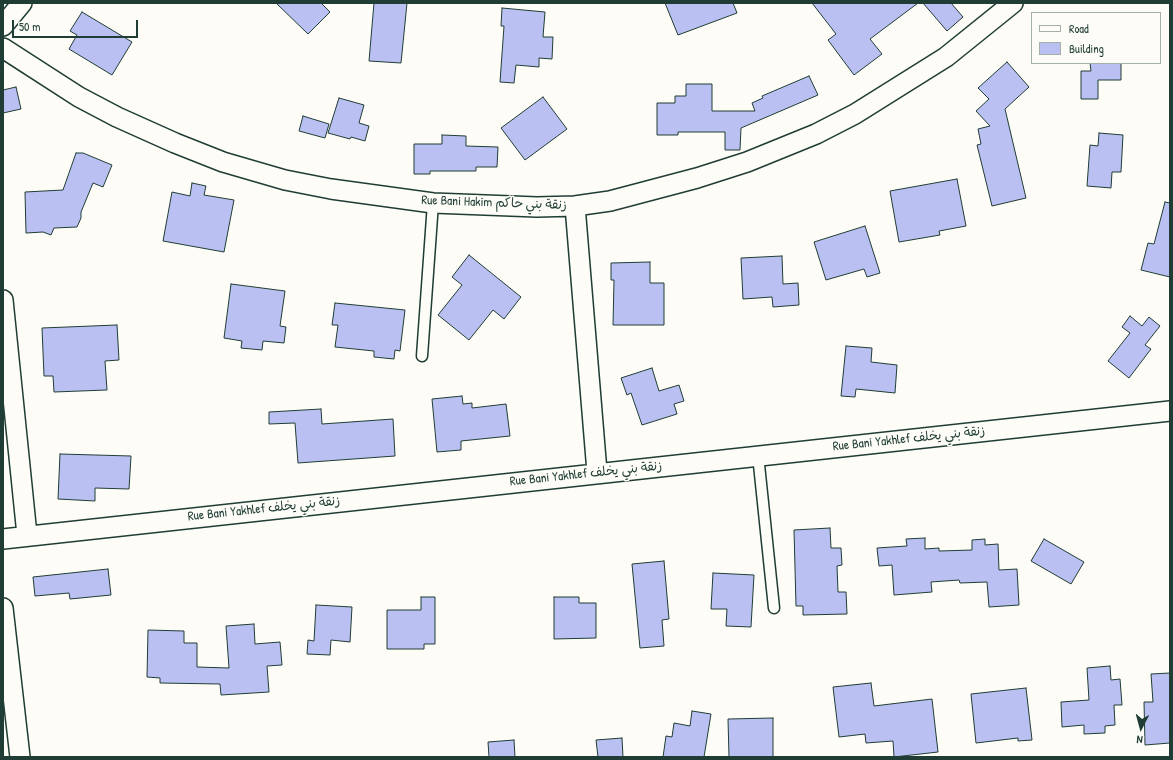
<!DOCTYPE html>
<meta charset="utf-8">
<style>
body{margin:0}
#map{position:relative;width:1173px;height:760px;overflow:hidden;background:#fdfcf7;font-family:"Patrick Hand",sans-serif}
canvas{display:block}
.frame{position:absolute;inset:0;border:4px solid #1f3d34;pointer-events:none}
.legend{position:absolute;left:1031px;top:12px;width:130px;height:52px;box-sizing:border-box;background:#fdfcf7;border:1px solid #a4b0a9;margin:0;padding:5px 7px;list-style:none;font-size:12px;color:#1f3d34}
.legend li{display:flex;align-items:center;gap:8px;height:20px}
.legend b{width:20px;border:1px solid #a4b0a9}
.north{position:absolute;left:1121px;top:708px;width:40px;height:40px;-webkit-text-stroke:3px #fdfcf7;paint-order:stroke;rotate:186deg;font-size:11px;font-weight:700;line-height:16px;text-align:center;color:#1f3d34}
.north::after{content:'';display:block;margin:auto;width:14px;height:18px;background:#1f3d34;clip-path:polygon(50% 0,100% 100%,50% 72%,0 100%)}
.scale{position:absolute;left:12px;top:20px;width:126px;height:18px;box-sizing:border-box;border:2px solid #1f3d34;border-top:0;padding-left:5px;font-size:12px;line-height:14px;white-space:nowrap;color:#1f3d34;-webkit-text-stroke:3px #fdfcf7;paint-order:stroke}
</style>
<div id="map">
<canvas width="1173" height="760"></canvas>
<div class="frame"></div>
<ul class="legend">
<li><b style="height:5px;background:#fdfcf7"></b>Road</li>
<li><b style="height:11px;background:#bac1f2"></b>Building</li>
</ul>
<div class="north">N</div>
<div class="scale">50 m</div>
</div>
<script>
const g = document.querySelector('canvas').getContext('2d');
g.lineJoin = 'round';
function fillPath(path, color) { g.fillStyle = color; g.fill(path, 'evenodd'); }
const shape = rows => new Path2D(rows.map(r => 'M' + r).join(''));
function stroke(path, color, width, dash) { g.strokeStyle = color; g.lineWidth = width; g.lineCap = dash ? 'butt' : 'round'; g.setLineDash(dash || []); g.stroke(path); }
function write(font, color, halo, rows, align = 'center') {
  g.font = font + ' "Patrick Hand","Playpen Sans Arabic",sans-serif'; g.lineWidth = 3; g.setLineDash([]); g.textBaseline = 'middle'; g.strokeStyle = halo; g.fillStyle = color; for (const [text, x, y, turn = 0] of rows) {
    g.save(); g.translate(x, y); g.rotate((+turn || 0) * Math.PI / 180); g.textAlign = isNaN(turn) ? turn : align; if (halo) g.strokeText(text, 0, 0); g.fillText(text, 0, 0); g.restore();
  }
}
const building = shape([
 [276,3,321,3,330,12,308,34,276,3],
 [374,3,407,3,401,63,369,61,374,3],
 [665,3,733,3,737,13,678,35,665,3],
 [812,3,918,3,870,39,882,54,854,75,828,40,836,34,812,3],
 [923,3,951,3,963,17,947,31,923,3],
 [502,8,545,12,543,37,553,37,552,59,539,58,539,67,516,65,514,83,500,82,504,26,501,26,502,8],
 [82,12,132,42,112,75,69,49,77,35,70,31,82,12],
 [1007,62,1029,87,1005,109,1026,198,992,206,977,145,981,144,978,129,990,126,976,111,989,99,978,88,1007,62],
 [1090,63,1121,63,1121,80,1098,80,1098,99,1081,99,1081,71,1091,71,1090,63],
 [809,76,818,95,741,128,740,150,725,150,725,132,678,132,678,135,657,135,657,103,675,103,675,96,686,96,686,84,712,84,712,111,755,111,752,103,763,98,762,96,809,76],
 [16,87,21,109,3,113,3,90,16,87],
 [543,97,567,129,525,160,501,128,543,97],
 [339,98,364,105,359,123,369,126,365,141,351,137,350,139,328,133,339,98],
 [303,116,329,124,325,138,299,131,303,116],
 [1099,133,1123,135,1121,172,1112,172,1111,188,1087,186,1090,145,1098,146,1099,133],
 [442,135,466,136,466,146,498,147,497,167,476,167,476,171,430,171,430,174,414,174,414,144,442,144,442,135],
 [76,153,83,153,112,165,103,187,93,183,81,212,81,218,77,227,54,228,51,235,43,232,26,233,25,192,63,190,76,153],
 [957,179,966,226,939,231,940,235,899,242,890,191,957,179],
 [192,183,206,186,204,195,234,200,224,252,163,241,172,192,190,196,192,183],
 [1165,202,1170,203,1170,277,1141,270,1148,243,1154,244,1165,202],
 [865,226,880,273,867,277,864,269,826,280,814,242,865,226],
 [469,255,521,297,504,319,493,310,469,340,438,315,462,285,452,277,469,255],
 [782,256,783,284,798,283,799,305,773,307,772,297,743,299,741,258,782,256],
 [650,262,650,283,664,283,664,325,613,325,614,280,611,280,611,263,650,262],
 [231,284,285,291,280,326,286,327,284,343,263,341,262,350,241,348,242,341,224,338,231,284],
 [335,303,405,310,400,351,395,350,394,359,374,357,374,351,335,347,338,325,332,325,335,303],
 [1130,316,1142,326,1149,317,1160,326,1145,345,1151,349,1129,378,1108,361,1130,333,1122,327,1130,316],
 [117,325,119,360,105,361,107,390,54,392,53,376,44,376,42,328,117,325],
 [846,346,872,348,871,362,897,365,895,393,856,389,855,397,841,396,846,346],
 [652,368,659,391,679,385,684,401,674,404,677,414,642,425,631,393,627,395,621,378,652,368],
 [462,396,463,404,472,403,472,408,506,404,510,436,461,441,461,450,437,452,432,399,462,396],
 [321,409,322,424,393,419,395,456,298,463,295,423,269,424,269,412,321,409],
 [60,454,131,456,129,489,95,488,95,501,58,499,60,454],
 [830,528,831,548,841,548,842,565,837,566,838,592,846,592,847,614,803,615,803,606,796,606,794,530,830,528],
 [925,538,925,549,939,548,939,551,972,550,972,540,985,539,985,545,998,544,999,570,1017,569,1019,605,989,607,987,582,960,583,959,580,931,582,932,592,894,595,892,565,879,566,877,548,907,546,906,539,925,538],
 [1044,539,1084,562,1071,584,1031,561,1044,539],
 [664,561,669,619,662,620,664,646,640,648,632,564,664,561],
 [108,569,111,595,70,599,69,593,35,596,33,577,108,569],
 [713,573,754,575,751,627,726,626,727,609,711,609,713,573],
 [421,597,435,597,435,644,424,644,424,649,387,649,387,610,421,610,421,597],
 [554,597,579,597,579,603,596,603,596,638,554,639,554,597],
 [316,605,352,607,350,642,331,640,330,655,307,654,308,640,314,641,316,605],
 [254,624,255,644,280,642,282,665,267,666,269,692,221,695,220,684,160,683,160,678,147,677,148,630,184,631,184,643,197,643,197,667,229,668,226,626,254,624],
 [1110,666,1111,680,1120,679,1122,705,1114,705,1115,725,1105,726,1105,733,1084,734,1084,725,1062,727,1061,702,1089,700,1087,668,1110,666],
 [1170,673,1170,743,1145,745,1144,702,1153,702,1151,674,1170,673],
 [871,683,874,706,932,699,938,752,894,757,893,741,866,743,865,734,839,737,833,687,871,683],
 [1026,688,1032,740,1018,741,1018,738,976,743,971,694,1026,688],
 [692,711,711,714,704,757,663,757,666,736,672,737,674,723,690,726,692,711],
 [773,718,773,757,729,757,728,719,773,718],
 [622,738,623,757,598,757,596,740,622,738],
 [514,740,515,757,489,757,488,742,514,740]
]);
fillPath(building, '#bac1f2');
stroke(building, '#1f3d34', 1);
const lane = shape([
 [422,356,433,203],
 [758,455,774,608]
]);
const street = shape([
 [3,26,22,3],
 [3,48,79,97,117,117,175,143,223,162,285,180,331,189,433,203,537,207,575,206,610,201,697,178,747,162,816,134,855,114,946,57,1013,3],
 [575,206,597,472],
 [3,300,27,535],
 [3,539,1170,411],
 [3,608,20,757]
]);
stroke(lane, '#1f3d34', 13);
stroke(street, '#1f3d34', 22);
stroke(lane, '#fdfcf7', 10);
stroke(street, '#fdfcf7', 19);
write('13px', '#1f3d34', '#fdfcf7', [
 ["Rue Bani Hakim زنقة بني حاكم",494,203,2],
 ["Rue Bani Yakhlef زنقة بني يخلف",909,439,-6],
 ["Rue Bani Yakhlef زنقة بني يخلف",586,474,-6],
 ["Rue Bani Yakhlef زنقة بني يخلف",264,509,-6]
]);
</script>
